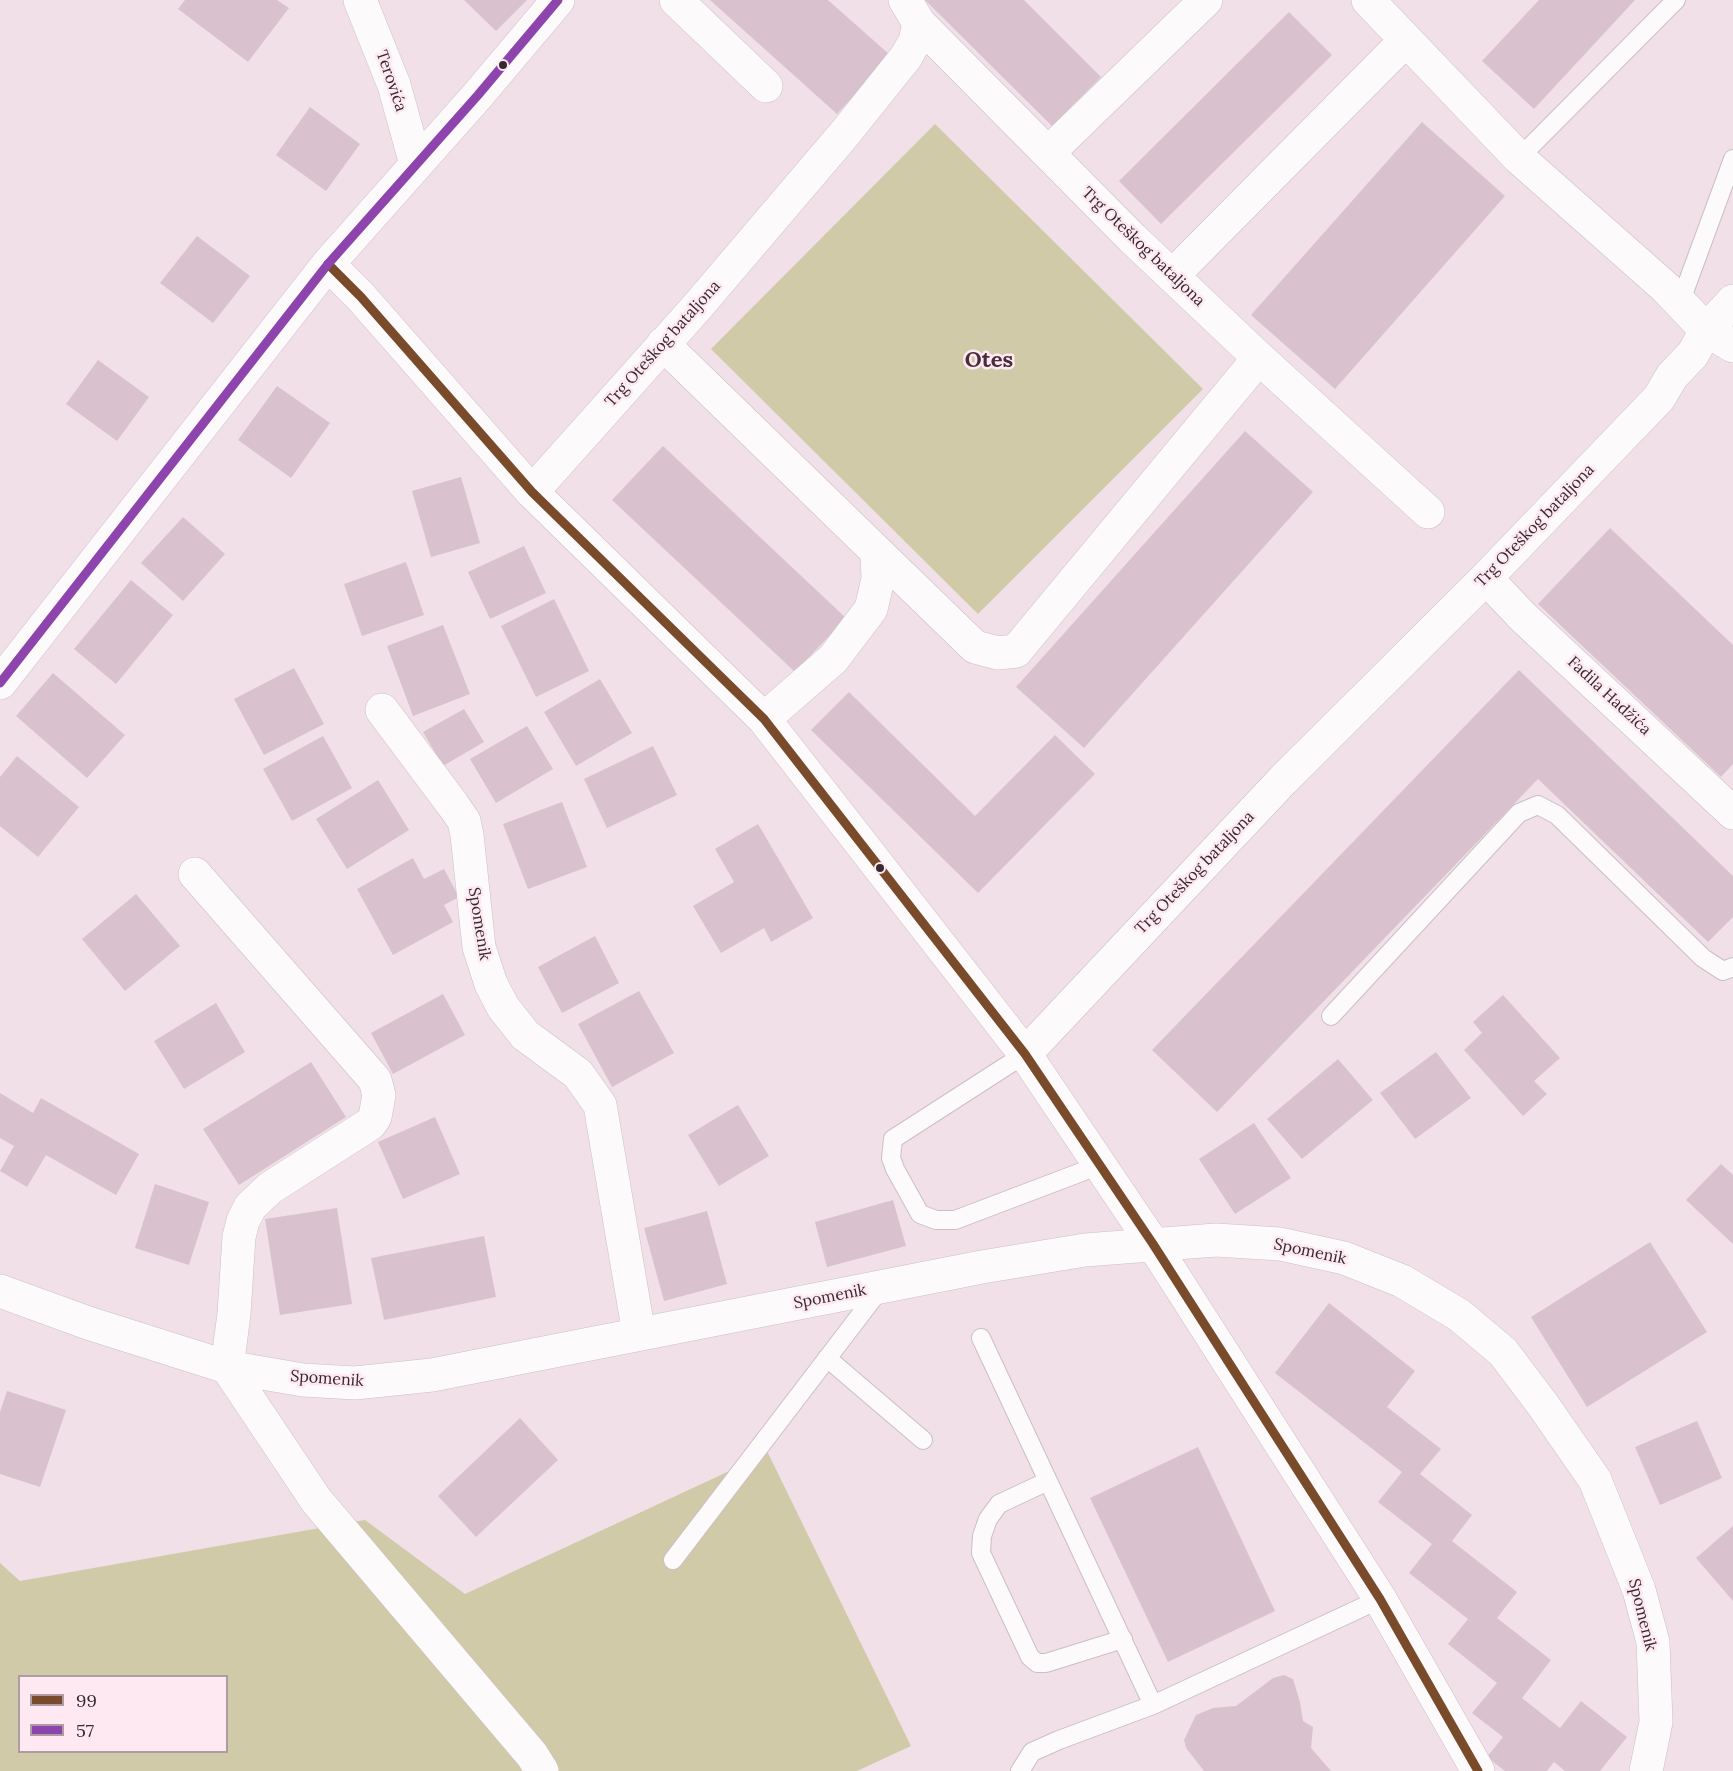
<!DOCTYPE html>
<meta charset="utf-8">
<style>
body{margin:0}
#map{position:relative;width:1733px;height:1771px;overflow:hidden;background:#f1e0e8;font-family:Lora,serif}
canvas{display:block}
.legend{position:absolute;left:18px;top:1675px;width:210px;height:78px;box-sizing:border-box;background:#fee9f2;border:2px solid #ae9ca4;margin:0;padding:8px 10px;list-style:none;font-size:18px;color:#36292f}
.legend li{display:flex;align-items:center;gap:12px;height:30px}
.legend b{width:30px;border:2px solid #ae9ca4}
</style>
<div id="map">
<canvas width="1733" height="1771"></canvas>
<ul class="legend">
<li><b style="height:8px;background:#7a4b2a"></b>99</li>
<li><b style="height:8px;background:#8e44ad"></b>57</li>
</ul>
</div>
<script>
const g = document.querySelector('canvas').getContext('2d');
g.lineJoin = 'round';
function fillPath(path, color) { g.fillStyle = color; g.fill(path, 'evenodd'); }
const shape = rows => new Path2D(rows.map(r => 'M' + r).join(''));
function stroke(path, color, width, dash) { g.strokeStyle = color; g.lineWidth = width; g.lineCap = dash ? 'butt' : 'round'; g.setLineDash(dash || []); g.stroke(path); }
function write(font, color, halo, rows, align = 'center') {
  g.font = font + ' Lora,serif'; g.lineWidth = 5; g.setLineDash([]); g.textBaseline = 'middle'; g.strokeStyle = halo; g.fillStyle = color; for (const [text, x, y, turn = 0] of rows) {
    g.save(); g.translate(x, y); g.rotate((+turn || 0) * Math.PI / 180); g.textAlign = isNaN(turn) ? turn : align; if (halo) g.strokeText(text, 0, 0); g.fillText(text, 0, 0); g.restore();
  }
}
fillPath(shape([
 [935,124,1203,389,978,614,711,349],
 [768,1453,911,1746,857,1771,0,1771,0,1563,20,1581,365,1520,465,1594],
 [20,1676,226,1676,226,1752,20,1752]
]), '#d1caa8');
fillPath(shape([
 [185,0,277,0,289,8,248,62,178,9],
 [464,0,527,0,496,31],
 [710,0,828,0,890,55,837,114],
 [925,0,1024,0,1101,77,1052,126],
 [1539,0,1635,0,1534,109,1482,61],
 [1289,12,1332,55,1161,224,1119,181],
 [310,107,360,144,326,191,276,155],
 [1422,122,1505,196,1335,389,1251,315],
 [197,236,250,276,213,323,160,283],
 [98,360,149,397,117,441,66,404],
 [277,386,330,423,291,478,238,440],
 [1245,431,1313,492,1084,748,1016,687],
 [663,446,846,618,795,672,612,500],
 [461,477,480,543,431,557,412,491],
 [183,517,225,554,183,601,141,563],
 [1610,528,1733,645,1733,764,1721,777,1538,604],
 [524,546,546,593,490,619,468,572],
 [406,562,424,615,362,636,344,584],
 [131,580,173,615,116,684,74,649],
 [554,599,589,671,536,697,501,626],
 [443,625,470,694,413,716,387,646],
 [294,668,324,724,264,755,234,699],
 [1519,670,1733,876,1733,917,1708,942,1538,779,1217,1112,1152,1050],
 [53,673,125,735,87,778,16,716],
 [600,679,632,733,576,766,544,712],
 [849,692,975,816,1055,735,1095,774,978,893,811,730],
 [464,709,484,742,443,766,423,732],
 [527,726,553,769,496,803,470,759],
 [323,736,352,788,292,821,263,769],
 [653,746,677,795,607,828,584,779],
 [17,756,79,807,38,857,0,826,0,777],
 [378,780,409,830,347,869,316,819],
 [562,802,587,867,528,889,503,824],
 [758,824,813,918,771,942,764,928,721,953,693,906,734,882,715,849],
 [413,858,424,879,444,869,459,897,444,905,453,922,393,955,357,889],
 [136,894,180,946,125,991,82,939],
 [595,936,619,983,562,1013,538,967],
 [639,991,674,1053,612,1087,578,1024],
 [443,994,465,1035,393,1074,371,1033],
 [1503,995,1560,1058,1534,1081,1547,1094,1523,1116,1464,1050,1482,1033,1473,1022],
 [216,1003,245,1052,184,1089,154,1041],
 [1436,1052,1471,1098,1415,1139,1380,1093],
 [1338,1059,1373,1100,1302,1159,1267,1119],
 [311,1062,346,1117,239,1185,203,1129],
 [0,1093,33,1113,41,1098,139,1154,116,1195,46,1155,27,1187,0,1171,14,1146,0,1138],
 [738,1105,769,1156,719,1186,688,1135],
 [435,1117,460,1174,403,1199,378,1142],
 [1254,1123,1291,1178,1235,1214,1199,1159],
 [1721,1164,1733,1175,1733,1244,1686,1200],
 [155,1184,209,1202,189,1265,135,1248],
 [893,1200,906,1246,827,1267,815,1222],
 [337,1208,352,1304,280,1315,265,1219],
 [707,1211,727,1284,664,1301,644,1228],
 [484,1236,496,1297,384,1320,371,1258],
 [1650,1242,1707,1332,1587,1407,1531,1317],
 [1329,1303,1415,1371,1387,1407,1441,1449,1420,1474,1472,1515,1452,1541,1517,1592,1497,1618,1551,1660,1522,1698,1560,1728,1581,1701,1627,1737,1600,1771,1565,1771,1554,1762,1547,1771,1505,1771,1487,1757,1503,1737,1472,1713,1497,1683,1448,1644,1468,1619,1409,1573,1432,1544,1378,1502,1402,1472,1275,1373],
 [7,1391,66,1410,40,1487,0,1474,0,1412],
 [520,1418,558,1460,476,1537,438,1496],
 [1697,1421,1722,1478,1660,1505,1635,1447],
 [1198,1447,1275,1611,1168,1662,1090,1498],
 [1733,1526,1733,1601,1696,1558],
 [1284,1675,1293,1679,1300,1702,1303,1721,1313,1727,1311,1748,1331,1771,1204,1771,1186,1748,1184,1740,1196,1715,1213,1708,1236,1706,1273,1678]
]), '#d9c2cd');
const lane = shape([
 [1519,158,1676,0],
 [1680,303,1733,159],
 [1331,1016,1519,813,1538,805,1557,815,1703,958,1723,971,1733,967],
 [1025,1054,893,1139,891,1158,895,1169,920,1214,936,1220,955,1220,1100,1165],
 [981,1338,1153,1705],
 [827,1358,923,1440],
 [1048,1481,999,1504,988,1519,982,1536,981,1553,1030,1657,1037,1663,1046,1663,1123,1639],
 [673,1560,881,1288],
 [1020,1771,1032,1752,1059,1740,1153,1705,1380,1599]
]);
const street = shape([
 [360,0,394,85,416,164],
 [676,0,766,86],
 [1368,0,1519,158,1666,288,1706,330,1733,346],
 [919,23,1132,238,1259,358,1428,512],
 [1048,153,1206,0],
 [328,264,361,297,532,492,764,719,1025,1054,1153,1244,1380,1599,1478,1771],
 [1172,276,1406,40],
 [663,344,877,552,878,579,871,609,833,659,764,719],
 [532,492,697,307,846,132,906,57,915,41,919,23,905,0],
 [877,552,975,647,998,653,1016,651,1259,358],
 [1486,578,1523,617,1733,813],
 [0,683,328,264,478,95,558,0],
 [382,710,453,805,464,821,467,835,479,947,491,984,503,1007,525,1035,578,1074,600,1105,639,1334],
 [195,874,375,1080,379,1095,375,1117,370,1124,270,1188,250,1207,243,1221,239,1237,234,1314,227,1367,316,1500,532,1755,542,1771],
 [1025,1054,1283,780,1486,578,1659,398,1672,376,1693,354,1706,330,1733,301],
 [0,1291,88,1323,227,1367,303,1380,355,1383,432,1375,982,1267,1085,1250,1216,1240,1280,1244,1344,1258,1402,1281,1459,1315,1503,1352,1543,1405,1595,1480,1639,1590,1653,1642,1656,1722,1646,1771]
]);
stroke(lane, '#ccbec4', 20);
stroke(street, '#ccbec4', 34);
stroke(lane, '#fdfafc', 18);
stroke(street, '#fdfafc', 33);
stroke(shape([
 [328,264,361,297,532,492,764,719,1025,1054,1153,1244,1380,1599,1478,1771]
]), '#7a4b2a', 9);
stroke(shape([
 [0,683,328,264,478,95,558,0]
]), '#8e44ad', 9);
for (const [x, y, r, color] of [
 [503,65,5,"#36292f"],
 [880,868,5,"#36292f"]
]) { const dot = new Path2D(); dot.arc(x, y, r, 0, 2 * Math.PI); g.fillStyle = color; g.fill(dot); stroke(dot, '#fee9f2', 2); }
write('16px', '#36292f', '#fee9f2', [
 ["Terovića",391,81,71],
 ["Trg Oteškog bataljona",1143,247,44],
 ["Trg Oteškog bataljona",663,344,-48],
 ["Trg Oteškog bataljona",1535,526,-46],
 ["Fadila Hadžića",1609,696,43],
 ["Trg Oteškog bataljona",1195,873,-46],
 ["Spomenik",479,924,81],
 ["Spomenik",1310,1252,12],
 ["Spomenik",830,1297,-11],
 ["Spomenik",327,1379,4],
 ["Spomenik",1642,1615,76]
]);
write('bold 22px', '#482e3b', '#fee9f2', [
 ["Otes",989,361]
]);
</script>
